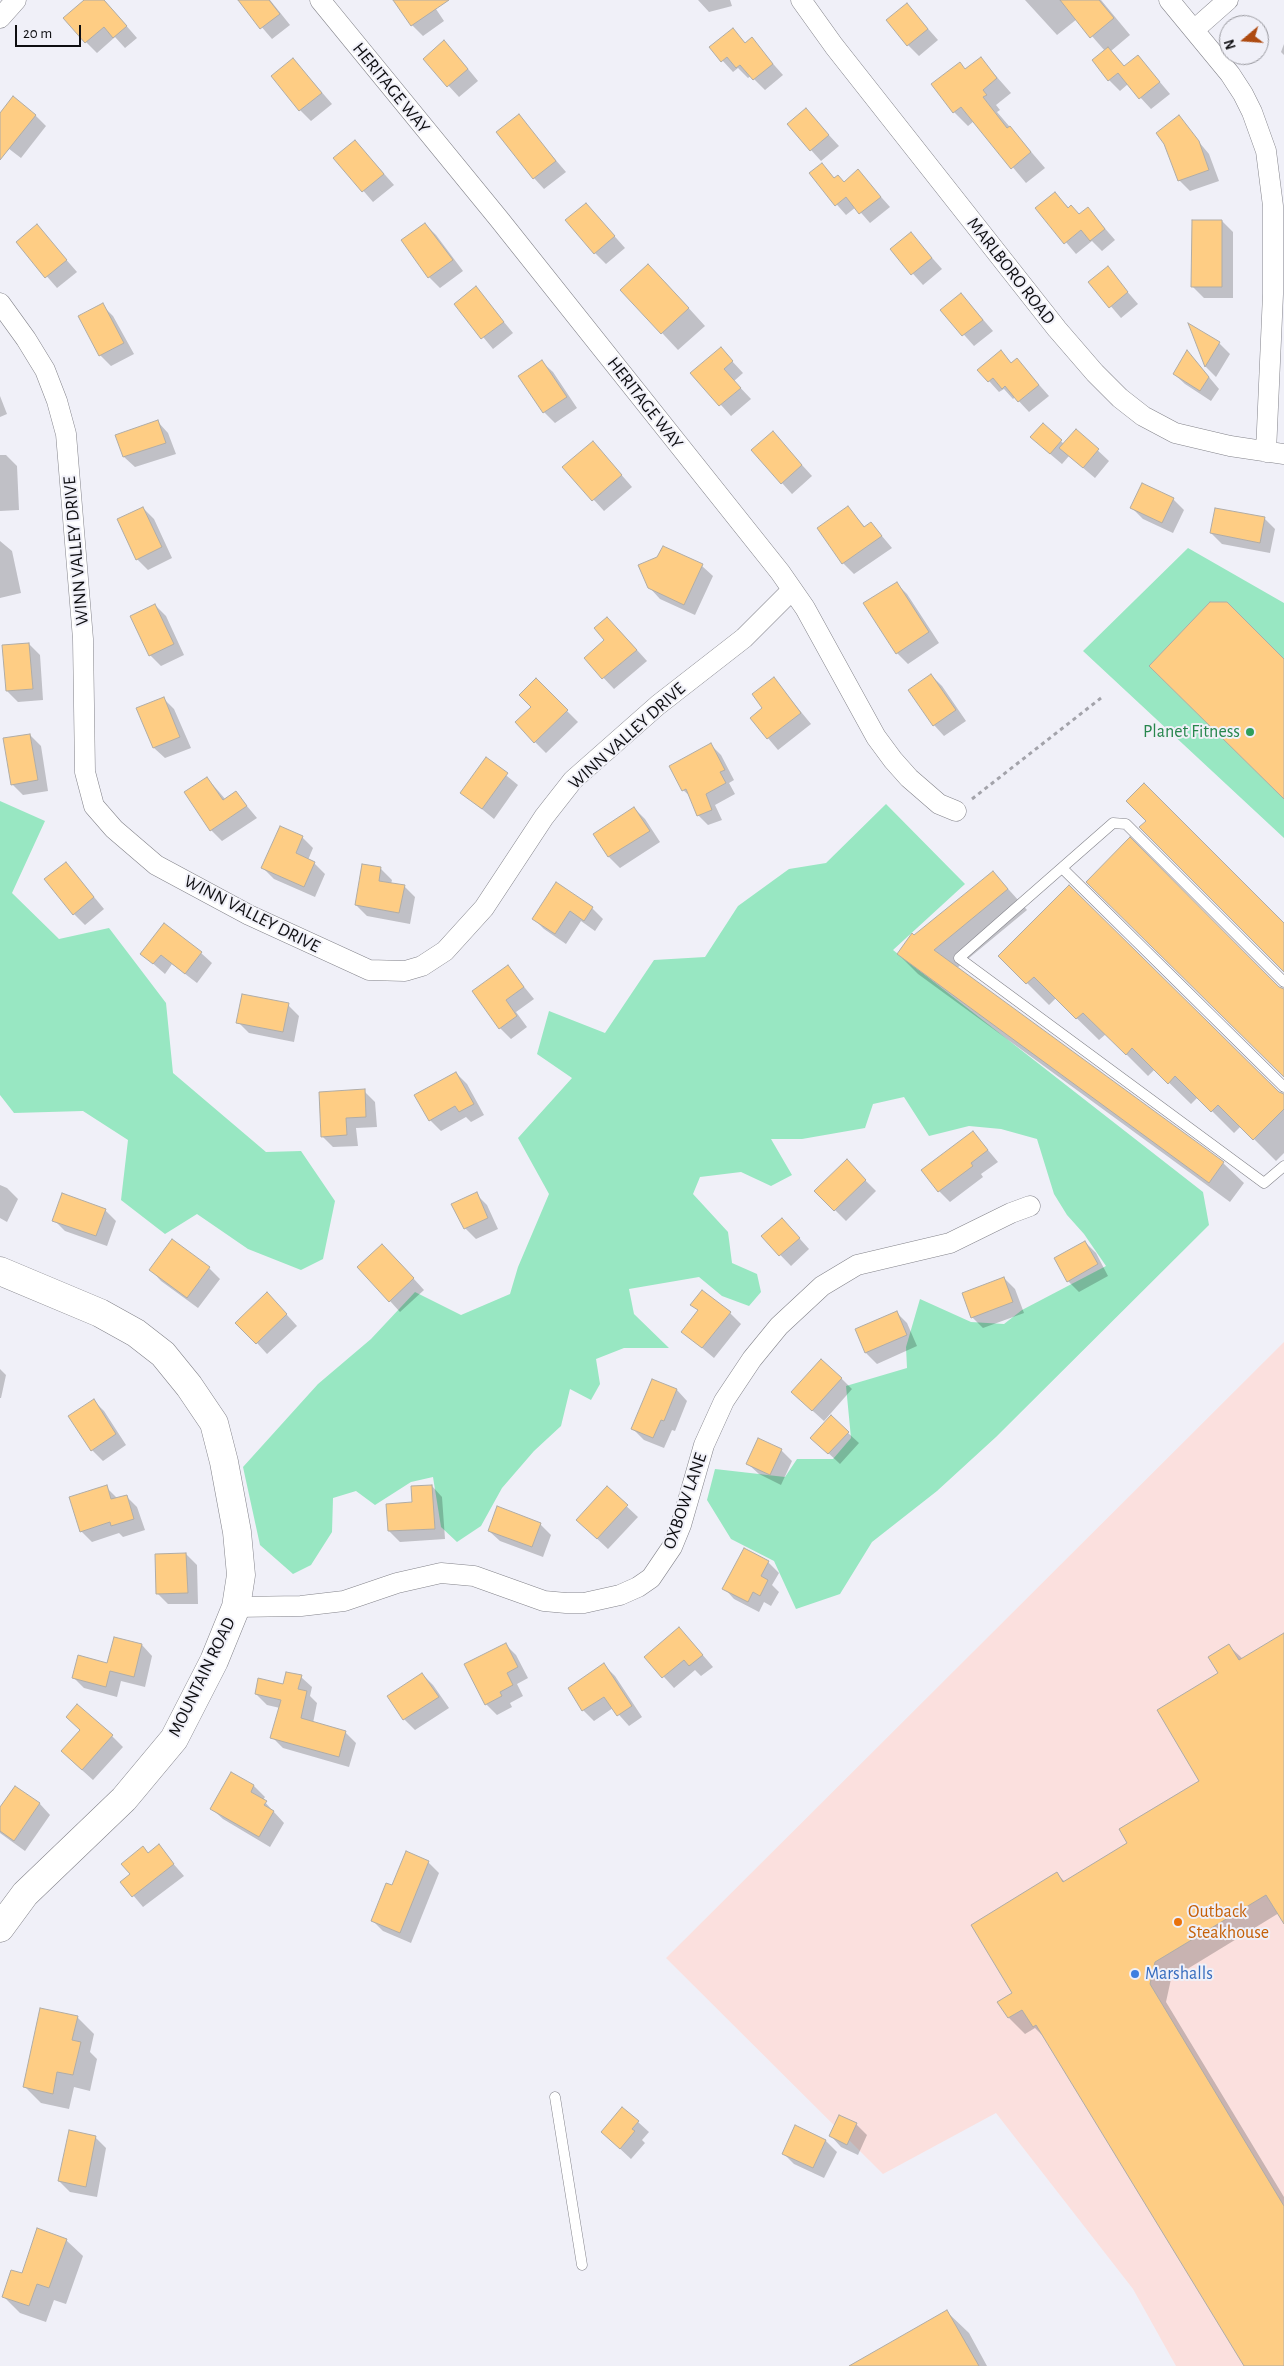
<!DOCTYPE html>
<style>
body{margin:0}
#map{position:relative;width:1284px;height:2366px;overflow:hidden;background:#f0f0f8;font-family:"Alegreya Sans",sans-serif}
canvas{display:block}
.north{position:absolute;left:1219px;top:15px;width:50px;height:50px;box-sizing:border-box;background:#f0f0f8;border:1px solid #96969c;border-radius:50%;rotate:252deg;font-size:14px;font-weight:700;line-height:20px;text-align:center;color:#0e0e11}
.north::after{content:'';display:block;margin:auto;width:18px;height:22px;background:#ae4b11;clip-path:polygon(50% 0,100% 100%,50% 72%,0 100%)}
.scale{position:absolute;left:15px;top:25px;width:66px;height:22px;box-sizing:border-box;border:2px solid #0e0e11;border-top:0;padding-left:6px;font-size:15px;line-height:18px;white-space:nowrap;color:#0e0e11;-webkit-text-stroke:4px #f0f0f8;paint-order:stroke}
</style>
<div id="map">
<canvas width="1284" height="2366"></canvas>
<div class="north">N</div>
<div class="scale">20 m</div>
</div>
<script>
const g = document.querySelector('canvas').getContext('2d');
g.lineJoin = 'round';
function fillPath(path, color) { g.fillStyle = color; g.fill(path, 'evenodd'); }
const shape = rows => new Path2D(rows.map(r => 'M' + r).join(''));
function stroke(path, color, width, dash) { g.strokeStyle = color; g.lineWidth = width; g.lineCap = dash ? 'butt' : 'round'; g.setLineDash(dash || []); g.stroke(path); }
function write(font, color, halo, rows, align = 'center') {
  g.font = font + ' "Alegreya Sans",sans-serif'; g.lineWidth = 4; g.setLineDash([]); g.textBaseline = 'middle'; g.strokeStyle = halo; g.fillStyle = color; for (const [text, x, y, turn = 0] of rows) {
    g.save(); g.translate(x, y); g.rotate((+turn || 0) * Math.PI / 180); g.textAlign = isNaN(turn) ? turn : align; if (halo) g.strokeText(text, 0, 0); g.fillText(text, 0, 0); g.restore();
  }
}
fillPath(shape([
 [1284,1342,1284,2366,1176,2366,1133,2289,996,2113,883,2174,666,1958]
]), '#fbe0de');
fillPath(shape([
 [1188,548,1284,603,1284,838,1083,651],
 [0,801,45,821,12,893,59,939,109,928,166,1003,173,1073,266,1152,301,1151,335,1201,323,1259,301,1270,248,1249,197,1214,165,1234,121,1200,128,1140,83,1111,14,1113,0,1095],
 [886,804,965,884,893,950,1203,1192,1209,1225,996,1437,937,1491,872,1542,840,1594,796,1609,774,1561,731,1539,707,1500,715,1469,785,1477,797,1459,833,1459,851,1438,846,1386,907,1368,906,1347,920,1299,971,1322,1004,1324,1022,1310,1106,1266,1084,1234,1067,1215,1054,1194,1037,1139,1001,1129,969,1126,929,1136,904,1097,873,1104,865,1128,802,1139,771,1139,792,1175,771,1186,741,1172,700,1177,693,1194,728,1232,732,1263,757,1274,761,1292,749,1306,722,1296,699,1277,629,1289,634,1314,669,1348,624,1348,596,1359,600,1384,591,1400,570,1389,561,1426,534,1451,502,1488,481,1526,457,1542,441,1527,433,1477,411,1482,375,1505,356,1491,333,1498,332,1532,311,1565,293,1574,260,1545,243,1467,318,1384,371,1339,415,1292,461,1315,510,1294,518,1267,549,1194,518,1138,572,1078,537,1054,549,1011,605,1033,654,960,705,957,738,906,789,869,826,863]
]), '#98e7c2');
fillPath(shape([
 [86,0,104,0,137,38,125,48,115,37,97,53,86,42],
 [248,0,270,0,290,25,272,39,242,4],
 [395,0,430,0,444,21,423,36,412,25],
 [698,0,730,0,732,6,709,12],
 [1025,0,1101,0,1130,35,1111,51,1125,67,1138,56,1170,94,1151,109,1128,84,1120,91,1109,80,1105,51,1077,19,1057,35],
 [907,5,938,40,919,56,908,45],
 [733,30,746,44,751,39,783,75,765,90,751,76,748,78,738,68,733,72,711,48],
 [1284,44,1284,55,1281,52],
 [455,53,478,81,459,97,424,59],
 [293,59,332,104,311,121,300,110],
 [981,59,1011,93,996,105,1000,110,997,112,1045,168,1026,183,974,121,968,126,954,112],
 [806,110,839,146,821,161,811,150],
 [0,115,35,115,46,126,21,158,0,142],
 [518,116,566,172,544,189,534,178],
 [1178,117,1209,154,1219,181,1190,191,1179,180],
 [355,141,394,185,373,202,335,158],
 [822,165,835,179,844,183,858,171,890,207,870,223,856,207,846,215,810,174],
 [1055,194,1069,208,1080,215,1088,209,1115,240,1102,251,1092,241,1076,254,1037,208],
 [586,204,625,248,606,264,595,253],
 [1222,221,1233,232,1233,298,1204,298,1193,287],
 [425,224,436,235,463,271,440,288,429,277],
 [37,226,77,272,57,288,17,242],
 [910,233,942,269,923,285,891,249],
 [1107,268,1138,304,1121,318,1090,282],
 [665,282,705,326,678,350,622,290],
 [476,288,513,333,493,349,456,304],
 [961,294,993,331,974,346,942,310],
 [102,305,113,316,134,354,111,366,100,355],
 [1191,326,1219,343,1230,354,1216,377,1206,367],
 [1001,352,1012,364,1017,360,1049,396,1029,412,1015,397,1013,399,1004,389,999,392,979,370],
 [1188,352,1219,389,1211,401,1185,384,1174,374],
 [731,360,743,373,734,381,751,399,731,416,692,373],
 [542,362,553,372,577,408,555,423,544,412],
 [0,396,7,414,0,417],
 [158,422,168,433,176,454,135,467,124,457],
 [1043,425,1064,444,1076,430,1109,461,1095,478,1069,456,1062,464,1043,448],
 [593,442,632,487,604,511,564,467],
 [783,444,812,476,792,494,782,483],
 [0,455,6,455,17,466,19,510,0,511],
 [1173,499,1184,510,1173,533,1143,519,1132,508],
 [143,508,154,519,172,558,148,570,137,559],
 [848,508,865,527,871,523,892,548,854,574,843,563,819,528],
 [1264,518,1275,529,1270,553,1222,544,1211,533],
 [0,541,12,551,21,593,0,598],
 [702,566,713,576,695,615,660,599,649,587],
 [896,583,907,594,939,643,908,664,897,653],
 [155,605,166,616,184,655,161,666,150,655],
 [618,629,647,661,614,689,585,658],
 [29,644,40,655,43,700,18,702,7,691],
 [931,675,942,686,966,721,944,736,934,725],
 [774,679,811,724,778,750,751,718,764,708],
 [536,680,578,722,546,753,535,742,533,707],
 [163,698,174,709,191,748,165,758,154,748,138,709],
 [30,735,41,746,48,791,23,795,12,784],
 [711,745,721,755,734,780,729,783,735,794,715,805,722,820,708,825,698,815,691,797,683,790],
 [486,759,518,785,494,819,461,792],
 [207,778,226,800,236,793,257,818,222,841,211,830,186,793],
 [634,808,645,819,660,842,620,868,609,857,594,834],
 [302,837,313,848,308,860,314,863,325,874,315,897,274,879,263,868],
 [66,863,104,909,85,925,74,914],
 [363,865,381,869,392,880,391,884,404,886,415,897,410,924,367,916,356,905],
 [993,872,1027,910,957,968,1223,1163,1244,1183,1230,1202,918,974,898,954,914,937],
 [557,884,592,908,603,919,595,931,581,921,566,944,544,929,533,918],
 [201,953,212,963,197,983,172,964,165,974,142,954],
 [1000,956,1284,1101,1284,1153,1276,1161,1241,1126,1234,1133,1198,1097,1191,1104,1155,1069,1148,1076,1106,1034,1099,1040,1056,998,1049,1005],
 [508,967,534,999,516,1012,527,1027,511,1039,500,1028],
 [288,1005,299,1016,294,1042,249,1033,238,1022],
 [456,1073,467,1084,484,1115,471,1122,466,1117,441,1131,430,1120],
 [364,1091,375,1102,377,1127,356,1128,358,1146,333,1147,322,1136],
 [973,1132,998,1162,981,1174,983,1177,950,1202,939,1191],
 [846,1161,876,1191,846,1221,816,1191],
 [0,1185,7,1188,18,1199,7,1222,0,1218],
 [476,1194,487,1205,498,1229,476,1239,465,1228],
 [105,1210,116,1221,107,1246,65,1231,54,1220],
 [792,1230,809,1249,791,1266,763,1237],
 [1085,1242,1096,1253,1108,1276,1079,1292,1068,1281],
 [393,1256,424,1290,400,1312,390,1301],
 [209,1268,220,1279,198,1308,161,1281,151,1270],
 [1004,1278,1015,1289,1024,1313,983,1328,972,1317],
 [692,1304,730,1313,741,1324,714,1358,683,1332,699,1311],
 [278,1305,297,1326,267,1354,257,1343],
 [896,1312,907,1323,917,1346,877,1364,866,1353,856,1330],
 [0,1369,6,1375,1,1398,0,1398],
 [841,1378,852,1389,824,1421,804,1403],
 [652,1380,677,1390,687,1401,675,1431,672,1430,664,1448,644,1440,633,1429],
 [94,1401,104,1411,126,1445,103,1461,92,1450],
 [848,1433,859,1443,840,1464,823,1448],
 [781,1450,792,1461,781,1485,759,1474,748,1464],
 [432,1486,442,1497,445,1539,400,1542,389,1531],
 [106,1487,118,1499,126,1496,137,1507,145,1530,123,1537,119,1533,92,1542,81,1531],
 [607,1488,638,1517,608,1549,577,1520],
 [540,1524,551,1535,543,1557,500,1541,489,1531],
 [186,1554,197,1565,198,1604,168,1604,157,1593],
 [768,1562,779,1573,772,1585,779,1592,771,1606,764,1602,759,1612,734,1599,724,1588],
 [1284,1634,1284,1918,1279,1913,1171,1979,1166,2002,1284,2197,1284,2366,1246,2366,1047,2040,1035,2028,1025,2034,1009,2018,1014,1993,1057,1874,1065,1882,1129,1843,1201,1781,1220,1673,1229,1646,1243,1659],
 [690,1640,713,1667,701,1676,695,1670,674,1688,646,1657],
 [505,1644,516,1655,528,1678,517,1684,523,1696,510,1703,512,1707,497,1715,486,1704],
 [142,1645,152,1656,145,1687,121,1681,117,1697,84,1688,73,1677,108,1665],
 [604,1665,615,1676,642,1717,629,1726,613,1708,594,1721,583,1710],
 [422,1674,433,1685,449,1708,415,1730,404,1719],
 [301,1677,312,1687,310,1696,317,1703,313,1723,345,1732,356,1743,349,1767,283,1748,272,1737,280,1708,267,1705,256,1694,284,1685],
 [112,1736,123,1747,93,1780,73,1762],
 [232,1774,254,1786,265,1797,263,1800,284,1823,270,1847,223,1819,212,1809],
 [15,1787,40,1804,50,1815,25,1851,0,1833,0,1809],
 [158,1846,184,1876,143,1907,122,1882],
 [428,1862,439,1873,411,1943,383,1931,372,1920,392,1887],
 [77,2017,94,2034,90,2052,97,2059,90,2091,74,2087,69,2109,41,2103,24,2086],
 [638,2122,649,2132,642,2140,645,2143,631,2159,602,2132],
 [856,2124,867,2135,858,2155,841,2147,831,2136],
 [795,2127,826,2141,837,2152,824,2178,794,2164,783,2153],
 [95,2137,106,2148,97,2197,70,2192,59,2181],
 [66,2240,83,2256,66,2304,54,2300,46,2322,20,2313,3,2296],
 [947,2312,969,2333,987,2366,851,2366]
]), '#0003');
const building = shape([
 [84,0,104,0,127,26,113,38,104,27,85,43,63,18,84,0],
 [238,0,269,0,280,14,260,29,238,0],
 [393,0,449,0,411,26,393,0],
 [1060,0,1099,0,1114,18,1090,38,1060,0],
 [907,3,928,29,907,46,886,20,907,3],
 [733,28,745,43,752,37,773,64,753,80,740,65,736,68,727,57,721,62,709,47,733,28],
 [444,40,468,69,447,87,423,59,444,40],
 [1108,47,1124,66,1138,55,1160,82,1139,99,1118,73,1108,81,1092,60,1108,47],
 [981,57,997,78,983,90,987,95,983,97,1007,128,1010,126,1031,152,1011,169,961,107,953,113,931,84,960,62,965,69,981,57],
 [293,58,322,93,299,111,271,76,293,58],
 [13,96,36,115,0,160,0,113,13,96],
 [806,108,829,135,810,151,787,124,806,108],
 [519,114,556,161,533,179,496,132,519,114],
 [1179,115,1199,141,1209,170,1178,181,1164,144,1156,133,1179,115],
 [355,140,384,174,362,192,333,158,355,140],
 [822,163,834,178,838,175,844,182,858,169,881,197,859,214,846,197,835,206,809,173,822,163],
 [1055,192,1068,208,1071,205,1079,214,1088,207,1105,229,1090,241,1081,230,1064,244,1035,208,1055,192],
 [586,203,615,236,594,254,565,220,586,203],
 [1192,220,1222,220,1222,287,1191,287,1192,220],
 [425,223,453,260,428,278,401,240,425,223],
 [37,224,67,260,45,278,16,242,37,224],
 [911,232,932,258,911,275,890,249,911,232],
 [648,264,689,308,661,334,620,290,648,264],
 [1108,266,1128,292,1109,308,1088,282,1108,266],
 [476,286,504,322,481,339,454,304,476,286],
 [961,293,983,320,962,336,940,310,961,293],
 [103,303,124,343,99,356,78,316,103,303],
 [1188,323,1220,342,1205,367,1188,323],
 [721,347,733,361,724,369,741,388,719,406,690,373,721,347],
 [1001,350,1011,363,1017,358,1039,385,1018,402,1005,386,1002,389,993,378,988,382,977,370,1001,350],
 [1187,350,1209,377,1200,391,1173,374,1187,350],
 [542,360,567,397,543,413,518,376,542,360],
 [158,420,166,443,123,457,115,435,158,420],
 [1043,423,1062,440,1050,454,1030,437,1043,423],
 [1076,429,1099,449,1083,468,1059,448,1076,429],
 [773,431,802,465,781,484,751,450,773,431],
 [593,441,622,475,592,501,562,467,593,441],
 [1142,483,1174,498,1162,523,1130,508,1142,483],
 [848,506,864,527,871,522,882,536,842,564,817,528,848,506],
 [143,507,162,547,136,560,117,519,143,507],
 [1215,508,1265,517,1260,543,1210,533,1215,508],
 [663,546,703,564,684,605,648,588,638,565,657,557,663,546],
 [897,582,929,632,896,654,863,603,897,582],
 [1210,602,1227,602,1284,659,1284,799,1149,666,1210,602],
 [155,604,174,644,149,656,130,616,155,604],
 [607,617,637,650,602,679,584,658,604,640,594,628,607,617],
 [29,643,33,689,6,691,2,645,29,643],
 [931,674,956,710,933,726,908,690,931,674],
 [774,677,801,713,767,739,750,718,762,708,752,694,774,677],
 [536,678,568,710,534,743,515,722,531,707,519,695,536,678],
 [164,697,180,737,153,748,136,708,164,697],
 [30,734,38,780,11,785,3,738,30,734],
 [711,743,725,770,720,772,726,783,706,794,712,810,697,816,686,789,682,791,669,766,711,743],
 [486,757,508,773,482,809,460,793,486,757],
 [207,777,223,800,236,791,247,806,210,831,184,792,207,777],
 [1144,783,1284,923,1284,972,1139,827,1146,821,1126,801,1144,783],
 [634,807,650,831,608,857,593,834,634,807],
 [280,826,303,836,296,853,315,862,304,887,261,868,280,826],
 [1130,837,1279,987,1284,989,1284,1077,1086,882,1130,837],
 [66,862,94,897,73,915,44,879,66,862],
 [362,864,381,867,379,881,405,885,399,913,355,905,362,864],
 [993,871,1008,889,934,950,1224,1162,1209,1183,897,954,912,933,914,935,993,871],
 [556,882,593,907,584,921,570,911,555,934,532,919,556,882],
 [1069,885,1279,1092,1284,1094,1284,1109,1253,1140,1218,1105,1211,1112,1175,1076,1168,1084,1132,1048,1126,1055,1083,1013,1076,1019,1034,977,1026,984,998,956,1069,885],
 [164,923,202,952,185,974,161,955,153,964,140,954,164,923],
 [508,965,524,987,506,1000,517,1016,499,1029,472,991,508,965],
 [242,994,289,1003,283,1032,236,1023,242,994],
 [456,1072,474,1104,459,1112,455,1106,429,1121,414,1095,456,1072],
 [365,1089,366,1117,346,1118,347,1135,321,1137,319,1092,365,1089],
 [973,1131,988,1150,971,1163,973,1166,938,1192,921,1170,973,1131],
 [847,1159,866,1180,834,1211,814,1191,847,1159],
 [477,1192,488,1218,464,1229,451,1204,477,1192],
 [62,1193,106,1209,96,1236,52,1221,62,1193],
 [782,1218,800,1238,779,1256,761,1236,782,1218],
 [172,1239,210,1267,187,1298,149,1270,172,1239],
 [1085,1241,1098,1264,1067,1282,1054,1258,1085,1241],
 [382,1244,414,1278,389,1302,357,1267,382,1244],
 [1004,1277,1013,1302,971,1318,962,1293,1004,1277],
 [702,1290,731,1312,702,1348,681,1332,698,1310,690,1305,702,1290],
 [267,1292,287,1314,256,1344,235,1323,267,1292],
 [897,1311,907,1335,865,1353,855,1329,897,1311],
 [821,1359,842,1378,812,1411,791,1392,821,1359],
 [652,1379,677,1389,664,1421,661,1420,653,1438,631,1429,652,1379],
 [94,1399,116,1434,91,1451,68,1416,94,1399],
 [831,1415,849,1432,828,1454,810,1438,831,1415],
 [758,1438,782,1449,770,1475,746,1464,758,1438],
 [107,1485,111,1499,127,1495,134,1519,111,1526,110,1522,80,1532,69,1497,107,1485],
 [432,1485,435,1529,388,1531,386,1504,412,1502,411,1486,432,1485],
 [607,1486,628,1505,597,1539,576,1520,607,1486],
 [497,1506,541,1523,532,1547,488,1531,497,1506],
 [744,1548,769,1561,761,1576,768,1580,760,1596,753,1592,748,1602,722,1589,744,1548],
 [186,1553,188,1593,156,1594,155,1554,186,1553],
 [679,1627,703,1655,689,1666,684,1660,662,1678,644,1657,679,1627],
 [1284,1633,1284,1924,1266,1895,1155,1962,1150,1984,1284,2206,1284,2366,1244,2366,1036,2025,1033,2027,1022,2010,1008,2018,997,2002,1012,1993,971,1925,1057,1872,1063,1882,1127,1843,1119,1829,1199,1781,1157,1710,1218,1673,1208,1657,1229,1644,1239,1660,1284,1633],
 [114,1637,142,1644,134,1677,110,1671,106,1687,72,1678,78,1655,107,1663,114,1637],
 [506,1643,518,1667,507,1673,513,1685,500,1692,502,1696,485,1705,464,1664,506,1643],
 [604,1663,632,1706,617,1716,604,1697,582,1711,568,1688,604,1663],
 [286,1672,302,1675,298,1689,307,1691,301,1718,346,1731,339,1757,270,1738,281,1700,255,1694,258,1678,283,1684,286,1672],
 [422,1673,439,1697,403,1720,387,1696,422,1673],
 [77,1704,113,1735,82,1770,61,1751,80,1730,66,1717,77,1704],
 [231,1772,254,1785,251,1792,267,1801,264,1805,274,1811,259,1837,210,1809,231,1772],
 [15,1786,40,1803,14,1841,0,1831,0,1807,15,1786],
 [159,1844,174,1864,132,1897,120,1882,130,1874,121,1864,143,1846,148,1853,159,1844],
 [406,1851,429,1861,400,1933,371,1921,386,1883,392,1885,406,1851],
 [40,2008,78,2016,72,2040,81,2042,73,2075,57,2072,53,2094,23,2087,40,2008],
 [622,2107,639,2121,632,2129,635,2131,620,2149,601,2132,622,2107],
 [839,2115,857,2123,847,2145,829,2136,839,2115],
 [795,2125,826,2140,813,2168,782,2154,795,2125],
 [69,2130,96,2136,86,2187,58,2181,69,2130],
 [37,2228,67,2239,49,2288,37,2284,29,2306,2,2297,11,2270,22,2273,37,2228],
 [947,2310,979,2366,849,2366,947,2310]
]);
fillPath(building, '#fecd84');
stroke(building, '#b0aca6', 1);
const lane = shape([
 [1062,868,1284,1087],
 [1284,982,1126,824,1113,823,959,958,1264,1183,1284,1166],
 [555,2097,582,2265]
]);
const street = shape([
 [320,0,499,219,780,572,805,608,876,737,893,760,909,778,939,804,956,811],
 [801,0,834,46,1057,329,1095,373,1120,398,1143,416,1175,433,1230,446,1284,454],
 [1169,0,1230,74,1243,94,1252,112,1266,151,1273,206,1273,294,1266,452],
 [0,18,16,0],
 [1194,30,1228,0],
 [0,303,26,339,45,370,57,401,66,434,83,639,85,772,94,806,114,829,156,865,249,915,369,970,405,971,422,966,445,951,484,908,544,817,573,780,658,705,744,638,792,590],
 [236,1607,301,1606,344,1601,397,1583,441,1573,474,1576,544,1601,566,1603,584,1603,620,1595,638,1587,651,1578,672,1547,681,1525,704,1445,724,1401,752,1359,779,1326,822,1286,857,1265,950,1243,1011,1213,1030,1206]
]);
const secondary = shape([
 [0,1271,100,1313,136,1333,163,1354,189,1386,214,1423,224,1462,237,1532,241,1575,236,1607,214,1661,174,1739,124,1799,25,1894,0,1928]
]);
stroke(lane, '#83838a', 11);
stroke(street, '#83838a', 21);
stroke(secondary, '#83838a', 29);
stroke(shape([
 [972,799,1101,698]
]), '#a3a3aa', 3, [4, 4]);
stroke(lane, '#fff', 10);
stroke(street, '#fff', 20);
stroke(secondary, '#fff', 28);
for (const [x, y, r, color] of [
 [1250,732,5,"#2e9e5b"],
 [1178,1922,5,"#e8710a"],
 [1135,1974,5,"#3f7fe0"]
]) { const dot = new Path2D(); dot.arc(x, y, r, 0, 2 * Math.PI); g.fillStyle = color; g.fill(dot); stroke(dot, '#f0f0f8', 2); }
write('18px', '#0e0e11', '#f0f0f8', [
 ["HERITAGE WAY",391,88,51],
 ["MARLBORO ROAD",1011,271,52],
 ["HERITAGE WAY",645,403,52],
 ["WINN VALLEY DRIVE",76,551,-95],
 ["WINN VALLEY DRIVE",627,736,-42],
 ["WINN VALLEY DRIVE",252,914,27],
 ["OXBOW LANE",685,1501,-71],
 ["MOUNTAIN ROAD",202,1677,-64]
]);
write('18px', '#27864d', '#f0f0f8', [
 ["Planet Fitness",1240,732]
], 'right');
write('18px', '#c56008', '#f0f0f8', [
 ["Outback",1188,1912],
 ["Steakhouse",1188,1933]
], 'left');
write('18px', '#366cbe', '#f0f0f8', [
 ["Marshalls",1145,1974]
], 'left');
</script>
